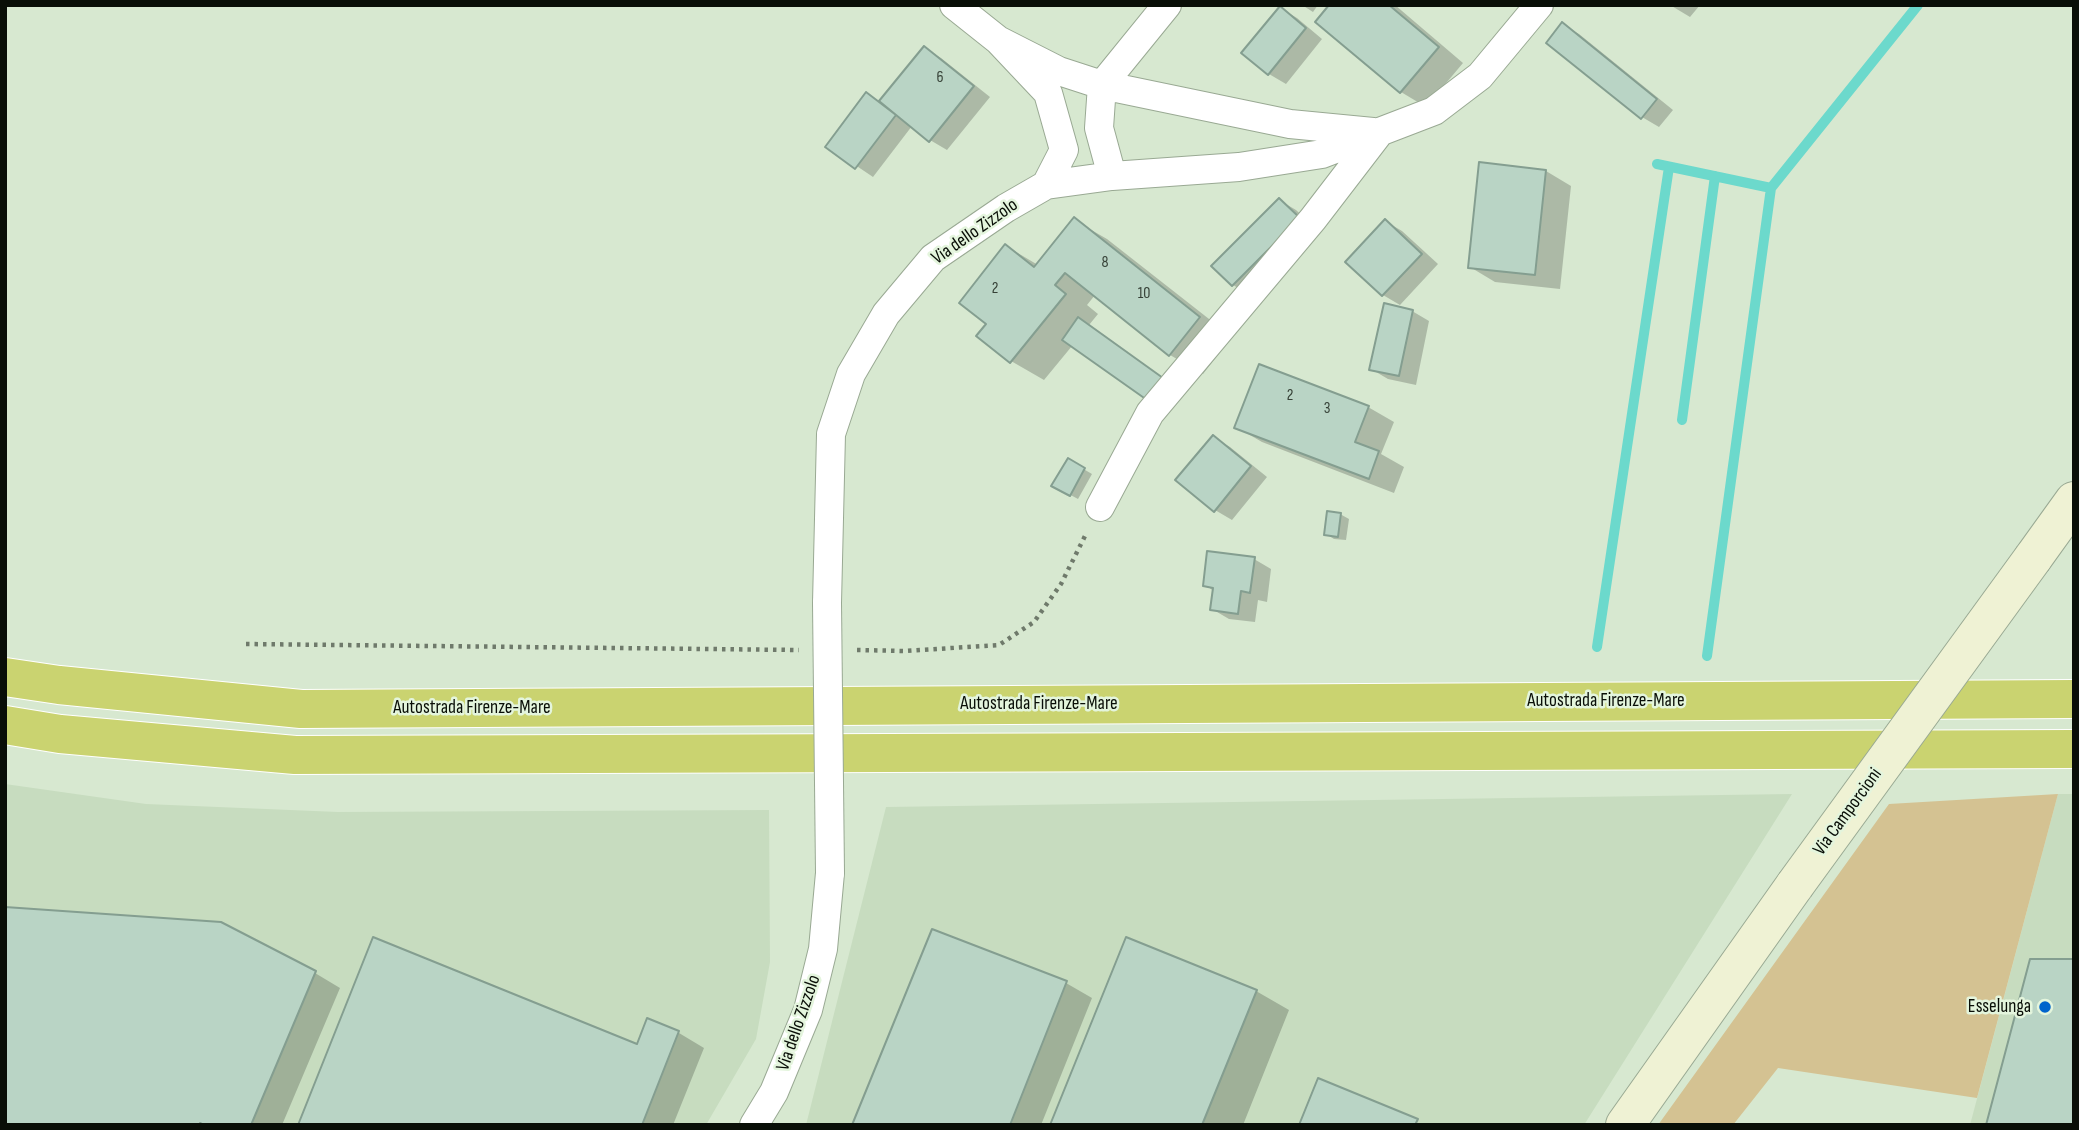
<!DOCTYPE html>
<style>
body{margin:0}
#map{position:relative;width:2079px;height:1130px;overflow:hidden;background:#d7e8d0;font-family:"Sofia Sans Condensed",sans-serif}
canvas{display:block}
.frame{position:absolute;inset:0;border:7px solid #090e07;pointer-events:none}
</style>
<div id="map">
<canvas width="2079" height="1130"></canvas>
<div class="frame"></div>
</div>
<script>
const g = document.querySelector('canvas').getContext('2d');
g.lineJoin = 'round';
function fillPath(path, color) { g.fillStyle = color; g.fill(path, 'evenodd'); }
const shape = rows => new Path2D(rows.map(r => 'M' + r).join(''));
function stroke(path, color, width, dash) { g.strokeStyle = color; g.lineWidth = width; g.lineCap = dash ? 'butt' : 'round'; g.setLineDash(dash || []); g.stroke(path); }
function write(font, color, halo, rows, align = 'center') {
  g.font = font + ' "Sofia Sans Condensed",sans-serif'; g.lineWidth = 5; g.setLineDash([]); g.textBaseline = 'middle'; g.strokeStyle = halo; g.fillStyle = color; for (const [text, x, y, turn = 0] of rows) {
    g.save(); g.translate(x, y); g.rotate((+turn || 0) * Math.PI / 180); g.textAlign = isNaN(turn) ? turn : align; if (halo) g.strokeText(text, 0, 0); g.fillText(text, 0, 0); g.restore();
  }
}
fillPath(shape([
 [5,784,146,804,338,812,769,810,770,962,756,1039,706,1125,5,1125],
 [1792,794,1584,1125,806,1125,886,807],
 [2058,794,2074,794,2074,1125,1970,1125]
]), '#c7dcbf');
fillPath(shape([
 [2058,794,1977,1098,1778,1068,1733,1125,1658,1125,1889,804]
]), '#d4c292');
fillPath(shape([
 [1302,5,1318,5,1313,12],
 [1332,5,1395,5,1463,63,1426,107,1401,92],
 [1670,5,1700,5,1690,17],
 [1280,8,1297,18,1322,39,1286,84,1269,74],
 [1562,24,1579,34,1673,110,1659,127,1642,117],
 [924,48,941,58,990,97,947,150,930,140,912,126,873,177,827,146,866,94,880,103],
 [1481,164,1546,171,1571,186,1560,289,1495,282,1470,267],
 [1279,200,1296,210,1316,229,1250,295,1233,285,1214,266],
 [1074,220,1107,239,1232,337,1203,374,1170,355,1095,295,1087,305,1098,314,1089,325,1179,389,1072,346,1044,380,1011,361,979,335,988,323,1006,246,1038,265],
 [1385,221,1402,231,1438,264,1400,305,1383,295,1347,262],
 [1412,311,1429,321,1416,385,1388,379,1371,369],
 [1368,407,1394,422,1381,454,1404,467,1394,493,1262,442,1236,427],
 [1213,437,1230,447,1267,477,1232,520,1215,510],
 [1068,460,1092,474,1078,499,1054,486],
 [1340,514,1349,519,1346,540,1334,539,1326,534],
 [1254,559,1271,569,1267,602,1258,600,1255,622,1229,619,1212,609,1214,591,1205,585],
 [933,932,1066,983,1092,998,1041,1125,854,1125],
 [315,973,340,988,282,1125,5,1125],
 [1256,991,1289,1010,1243,1125,1052,1125],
 [648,1021,679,1033,704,1048,673,1125,299,1125,638,1046]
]), '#0003');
stroke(shape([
 [1657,164,1771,188,1707,656],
 [1771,188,1918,5],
 [1682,420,1715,176],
 [1597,647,1669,167]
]), '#6cd9cc', 10);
const building = shape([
 [1329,5,1389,5,1439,47,1400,93,1315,22,1329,5],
 [1280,6,1306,28,1268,75,1241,53,1280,6],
 [1562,22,1657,99,1641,119,1546,43,1562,22],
 [924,46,974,86,929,142,879,101,924,46],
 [866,92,896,115,855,169,825,147,866,92],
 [1479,162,1546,170,1535,275,1468,268,1479,162],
 [1279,198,1300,218,1232,286,1211,266,1279,198],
 [1074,217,1200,317,1169,356,1065,273,1055,285,1066,294,1010,363,976,336,986,324,959,303,1005,244,1034,267,1074,217],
 [1385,219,1422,254,1382,296,1345,262,1385,219],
 [1384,303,1413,310,1399,376,1369,370,1384,303],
 [1078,317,1163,378,1147,400,1062,340,1078,317],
 [1259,364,1369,406,1355,442,1379,451,1369,479,1234,428,1259,364],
 [1213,435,1251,466,1214,512,1175,480,1213,435],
 [1068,458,1085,468,1070,496,1051,486,1068,458],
 [1327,511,1341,513,1338,537,1324,535,1327,511],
 [1207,551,1255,557,1250,593,1241,591,1238,614,1210,610,1213,588,1203,586,1207,551],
 [5,907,221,922,316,971,251,1125,204,1125,200,1123,199,1125,5,1125,5,907],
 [932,929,1067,981,1010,1125,852,1125,932,929],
 [373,937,637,1044,647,1018,679,1031,642,1125,298,1125,373,937],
 [1126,937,1257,990,1202,1125,1050,1125,1126,937],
 [2030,959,2074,959,2074,1125,1986,1125,2030,959],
 [1318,1078,1418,1119,1415,1125,1299,1125,1318,1078]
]);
fillPath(building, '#b9d4c5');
stroke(building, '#849e90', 2);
const minor = shape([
 [954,5,998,40,1048,93,1064,150,1046,185],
 [998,40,1059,71,1102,85,1290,124,1373,132],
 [1112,176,1099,128,1102,85,1167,5],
 [1100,507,1150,413,1313,219,1379,133],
 [827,603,831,434,851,374,886,314,933,258,1006,208,1046,185,1112,176,1239,167,1322,154,1434,111,1480,76,1539,5],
 [754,1125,774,1092,808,1010,823,949,830,873]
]);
const secondary = shape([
 [2033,558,2074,501],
 [1625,1125,1795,885]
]);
const motorway = shape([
 [5,677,59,685,301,709,2074,699],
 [5,725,60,734,295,755,2074,749]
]);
stroke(minor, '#99a993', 30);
stroke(secondary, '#99a993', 40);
stroke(motorway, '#fff', 40);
stroke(shape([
 [246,644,799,650],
 [857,650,905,651,999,645,1034,622,1061,584,1087,532]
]), '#6f7a6b', 4.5, [3.5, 5]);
stroke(minor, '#fff', 28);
stroke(secondary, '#eff2d4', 38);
stroke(motorway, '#cad370', 38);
const minorBridge = shape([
 [827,603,830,873]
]);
const secondaryBridge = shape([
 [1795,885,2033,558]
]);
stroke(minorBridge, '#99a993', 30, []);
stroke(secondaryBridge, '#99a993', 40, []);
stroke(minorBridge, '#fff', 28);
stroke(secondaryBridge, '#eff2d4', 38);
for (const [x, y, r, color] of [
 [2045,1007,7,"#0064cc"]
]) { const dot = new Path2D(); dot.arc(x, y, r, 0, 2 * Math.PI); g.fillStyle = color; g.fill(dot); stroke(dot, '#e4f5dd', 2.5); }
write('16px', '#354036', null, [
 ["6",940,78],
 ["8",1105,263],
 ["2",995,289],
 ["10",1144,294],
 ["2",1290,396],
 ["3",1327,409]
]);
write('19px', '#090e07', '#e4f5dd', [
 ["Via dello Zizzolo",975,232,-35],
 ["Autostrada Firenze-Mare",1606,701],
 ["Autostrada Firenze-Mare",1039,704],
 ["Autostrada Firenze-Mare",472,708],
 ["Via Camporcioni",1848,812,-54],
 ["Via dello Zizzolo",799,1023,-71]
]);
write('19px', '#090e07', '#e4f5dd', [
 ["Esselunga",2031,1007]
], 'right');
</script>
